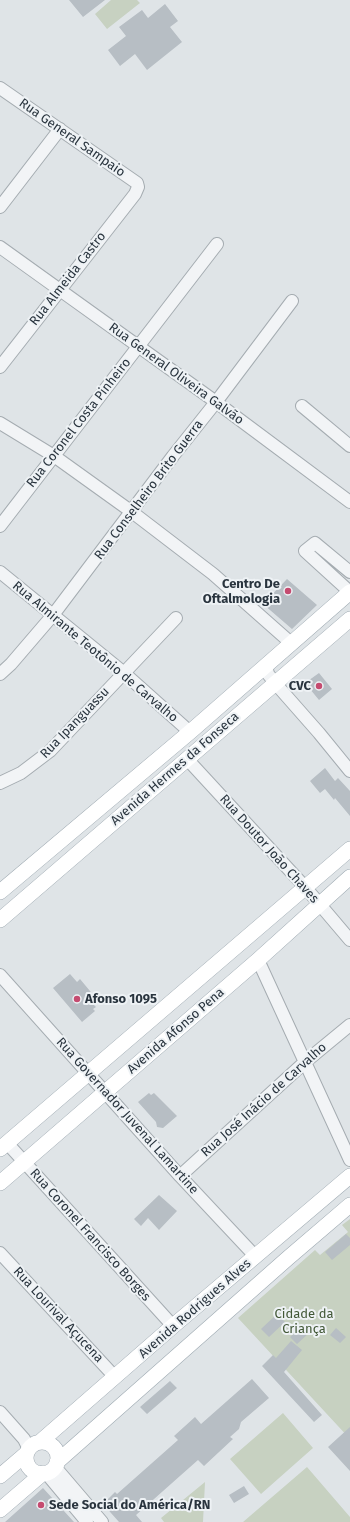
<!DOCTYPE html>
<meta charset="utf-8">
<style>
body{margin:0}
canvas{display:block;background:#dfe4e7}
</style>
<canvas width="350" height="1522"></canvas>
<script>
const g = document.querySelector('canvas').getContext('2d');
g.lineJoin = 'round';
function fillPath(path, color) { g.fillStyle = color; g.fill(path, 'evenodd'); }
const shape = rows => new Path2D(rows.map(r => 'M' + r).join(''));
function stroke(path, color, width, dash) { g.strokeStyle = color; g.lineWidth = width; g.lineCap = dash ? 'butt' : 'round'; g.setLineDash(dash || []); g.stroke(path); }
function write(font, color, halo, rows, align = 'center') {
  g.font = font + ' "Fira Sans",sans-serif'; g.lineWidth = 4; g.setLineDash([]); g.textBaseline = 'middle'; g.strokeStyle = halo; g.fillStyle = color; for (const [text, x, y, turn = 0] of rows) {
    g.save(); g.translate(x, y); g.rotate((+turn || 0) * Math.PI / 180); g.textAlign = isNaN(turn) ? turn : align; if (halo) g.strokeText(text, 0, 0); g.fillText(text, 0, 0); g.restore();
  }
}
fillPath(shape([
 [111,0,137,0,140,3,107,29,95,14],
 [350,1219,350,1439,238,1318,315,1250,320,1255,348,1232,342,1225],
 [283,1413,313,1448,261,1494,230,1459],
 [307,1467,350,1517,350,1522,243,1522],
 [205,1482,203,1522,164,1522,161,1518]
]), '#c7d1c1');
fillPath(shape([
 [69,0,105,0,83,17],
 [165,4,178,21,170,27,182,42,147,70,135,54,120,66,108,50,126,36,119,27,142,10,148,18],
 [287,579,317,605,292,629,263,604],
 [319,673,332,689,319,700,305,683],
 [325,768,335,781,338,778,350,791,350,816,335,798,334,800,325,789,320,793,310,781],
 [70,974,77,982,80,979,95,997,90,1001,96,1007,93,1009,95,1011,82,1022,53,988],
 [149,1093,151,1095,154,1093,177,1116,163,1128,157,1127,156,1122,138,1102],
 [159,1195,177,1211,159,1230,148,1218,141,1226,134,1219],
 [346,1234,350,1238,350,1245,332,1260,325,1252],
 [277,1314,285,1322,269,1337,261,1329],
 [303,1326,309,1333,297,1344,290,1337],
 [336,1328,346,1337,340,1343,330,1335],
 [291,1341,302,1350,284,1372,322,1415,314,1422,262,1366,273,1355,276,1358],
 [252,1379,269,1398,241,1422,239,1429,230,1437,233,1439,204,1466,198,1460,136,1515,142,1522,119,1522,103,1504,115,1492,117,1494,178,1440,174,1436,195,1417,201,1424],
 [170,1381,177,1388,147,1414,140,1407],
 [350,1427,350,1471,328,1447],
 [244,1486,249,1494,234,1503,229,1495],
 [43,1488,74,1522,5,1522]
]), '#b7bec4');
const minor = shape([
 [0,88,137,183,138,187,135,194,0,367],
 [0,207,60,129],
 [0,247,216,402,350,502],
 [302,406,350,446],
 [0,423,54,456,132,512,213,574,291,643],
 [0,526,217,244],
 [0,572,124,673,190,732],
 [350,572,315,543,305,551,350,592],
 [266,665,268,674,275,683,319,733,350,771],
 [0,674,11,664,53,615,173,456,216,402,292,301],
 [188,760,305,887,350,940],
 [0,783,21,773,50,751,176,618],
 [258,960,350,1160],
 [0,975,180,1176,255,1256],
 [7,1143,173,1326],
 [180,1176,305,1062,350,1025],
 [0,1253,115,1377],
 [0,1412,24,1439,29,1449],
 [55,1467,102,1522],
 [46,1473,87,1522]
]);
const major = shape([
 [0,892,190,732,350,592],
 [0,920,350,619],
 [0,1149,350,849],
 [0,1183,258,960,350,877],
 [40,1442,173,1326,350,1176],
 '26 1458a16 16 0 1 1 32 0a16 16 0 1 1-32 0Z',
 [57,1462,288,1258,350,1205],
 [0,1476,27,1453],
 [0,1510,43,1473]
]);
stroke(minor, '#a5acb1', 14);
stroke(major, '#9faab2', 16);
stroke(minor, '#f2f4f6', 12);
stroke(major, '#fff', 15);
for (const [x, y, r, color] of [
 [288,591,4,"#c54b70"],
 [319,686,4,"#c54b70"],
 [77,999,4,"#c54b70"],
 [41,1505,4,"#c54b70"]
]) { const dot = new Path2D(); dot.arc(x, y, r, 0, 2 * Math.PI); g.fillStyle = color; g.fill(dot); stroke(dot, '#eef2f5', 1.5); }
write('13px', '#29343e', '#eef2f5', [
 ["Rua General Sampaio",72,138,35],
 ["Rua Almeida Castro",68,279,-52],
 ["Rua General Oliveira Galvão",176,374,36],
 ["Rua Coronel Costa Pinheiro",79,423,-52],
 ["Rua Conselheiro Brito Guerra",149,490,-53],
 ["Rua Almirante Teotônio de Carvalho",95,652,40],
 ["Rua Ipanguassu",75,723,-46],
 ["Avenida Hermes da Fonseca",175,769,-41],
 ["Rua Doutor João Chaves",269,849,48],
 ["Avenida Afonso Pena",176,1031,-41],
 ["Rua José Inácio de Carvalho",264,1100,-42],
 ["Rua Governador Juvenal Lamartine",127,1116,48],
 ["Rua Coronel Francisco Borges",90,1235,48],
 ["Avenida Rodrigues Alves",195,1309,-41],
 ["Rua Lourival Açucena",58,1315,47]
]);
write('bold 13px', '#29343e', '#eef2f5', [
 ["Centro De",280,584],
 ["Oftalmologia",280,599],
 ["CVC",311,686],
 ["Afonso 1095",85,999,"left"],
 ["Sede Social do América/RN",49,1505,"left"]
], 'right');
write('13px', '#425837', '#eef2f5', [
 ["Cidade da",304,1314],
 ["Criança",304,1329]
]);
</script>
